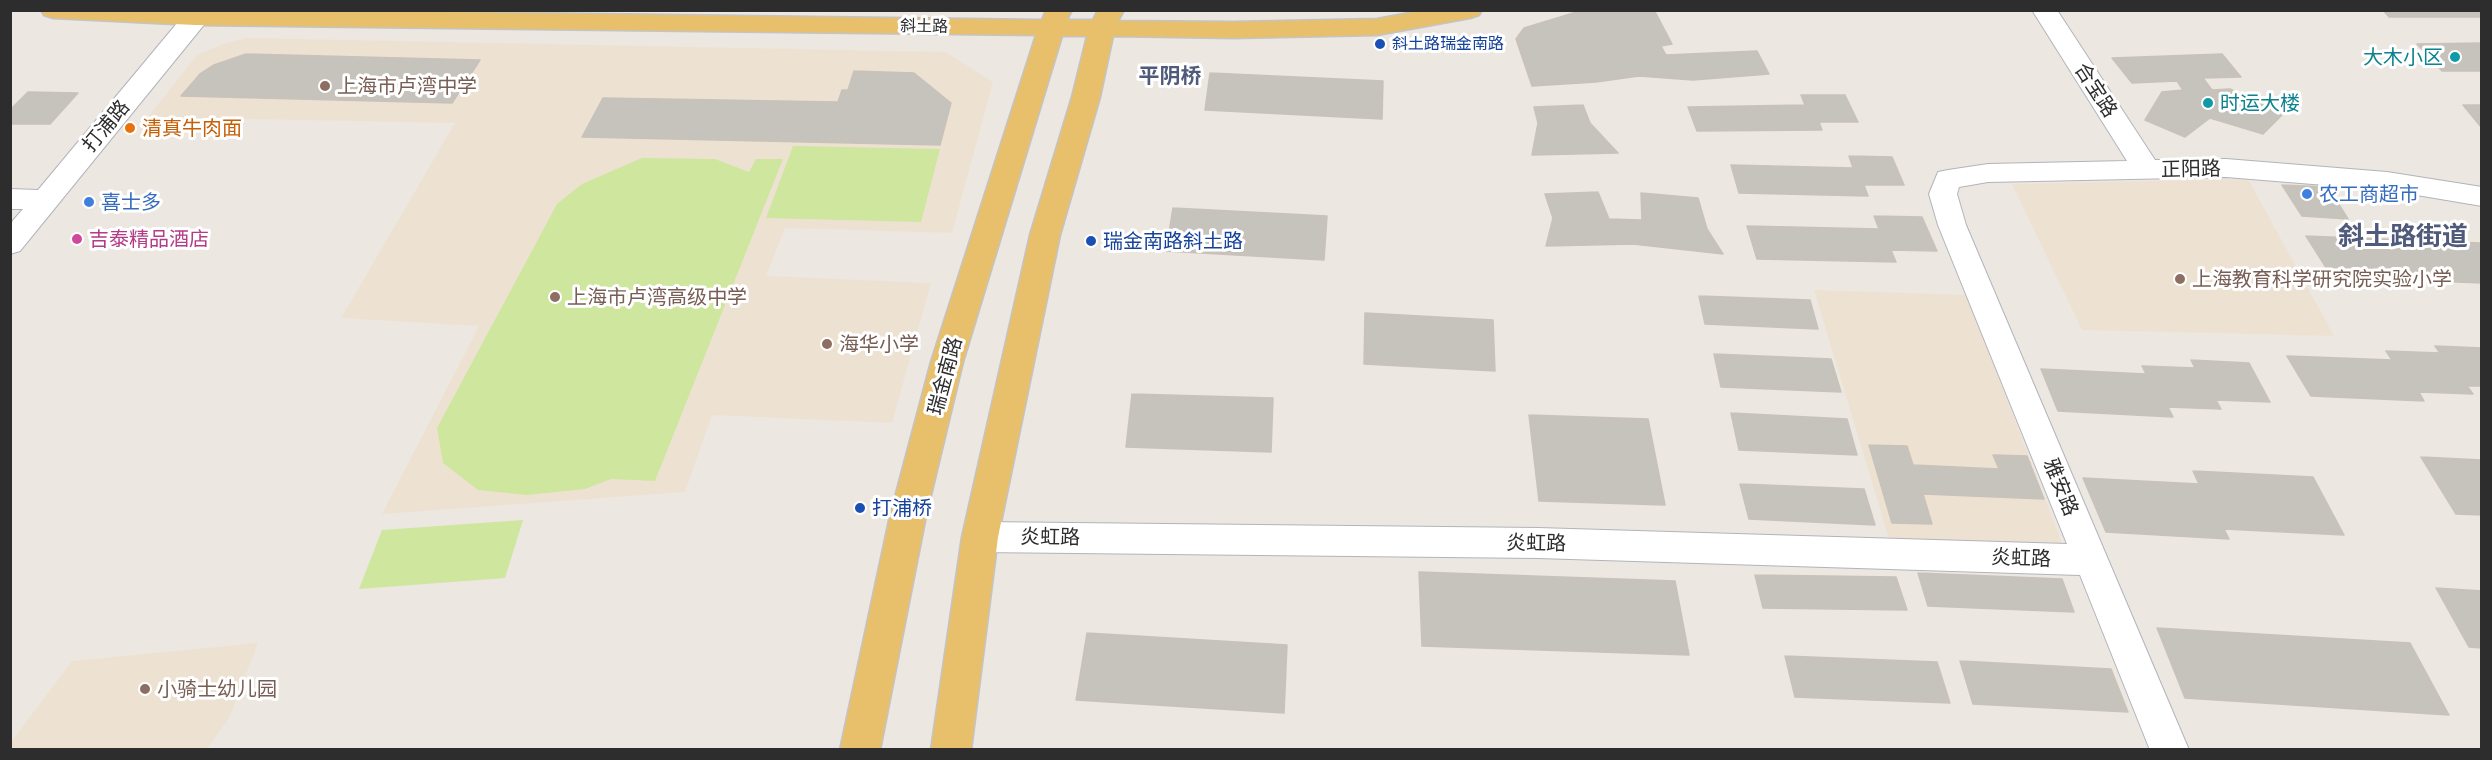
<!DOCTYPE html>
<meta charset="utf-8">
<style>
body{margin:0}
#map{position:relative;width:2492px;height:760px;overflow:hidden;background:#ede7e1;font-family:"Exo 2",sans-serif}
canvas{display:block}
.frame{position:absolute;inset:0;border:12px solid #2d2d2d;pointer-events:none}
</style>
<div id="map">
<canvas width="2492" height="760"></canvas>
<div class="frame"></div>
</div>
<script>
const g = document.querySelector('canvas').getContext('2d');
g.lineJoin = 'round';
function fillPath(path, color) { g.fillStyle = color; g.fill(path, 'evenodd'); }
const shape = rows => new Path2D(rows.map(r => 'M' + r).join(''));
function stroke(path, color, width, dash) { g.strokeStyle = color; g.lineWidth = width; g.lineCap = dash ? 'butt' : 'round'; g.setLineDash(dash || []); g.stroke(path); }
function write(font, color, halo, rows, align = 'center') {
  g.font = font + ' "Exo 2","Noto Sans SC",sans-serif'; g.lineWidth = 6; g.setLineDash([]); g.textBaseline = 'middle'; g.strokeStyle = halo; g.fillStyle = color; for (const [text, x, y, turn = 0] of rows) {
    g.save(); g.translate(x, y); g.rotate((+turn || 0) * Math.PI / 180); g.textAlign = isNaN(turn) ? turn : align; if (halo) g.strokeText(text, 0, 0); g.fillText(text, 0, 0); g.restore();
  }
}
fillPath(shape([
 [248,38,946,52,993,82,952,233,785,228,766,276,931,283,892,423,712,415,685,492,382,514,479,326,341,318,455,123,148,117,197,55,226,43],
 [2248,179,2334,336,2082,330,2012,184],
 [1814,290,1967,295,2063,546,1890,542],
 [258,643,229,718,207,749,11,749,11,742,72,661]
]), '#ede2d2');
fillPath(shape([
 [793,146,940,149,921,222,766,218],
 [642,158,715,159,749,172,756,159,783,159,655,481,611,479,585,489,527,495,478,490,443,463,437,428,557,204,582,184],
 [523,520,505,578,359,589,382,530]
]), '#cee69e');
const building = shape([
 [1583,10,1654,10,1660,21,1585,27,1594,46,1607,47,1609,56,1595,58,1596,82,1532,86,1516,39,1524,28,1583,10],
 [2383,10,2482,10,2482,17,2389,17,2383,10],
 [1660,21,1672,44,1661,46,1666,55,1757,51,1769,74,1693,80,1639,76,1596,82,1595,58,1609,56,1607,47,1594,46,1585,27,1660,21],
 [2482,43,2482,71,2442,71,2417,44,2482,43],
 [246,54,480,60,452,103,181,96,200,74,214,65,246,54],
 [2222,54,2241,77,2203,78,2212,90,2230,89,2283,114,2263,134,2210,118,2185,137,2145,120,2162,92,2183,90,2177,81,2132,83,2112,58,2222,54],
 [854,71,914,73,951,103,940,145,582,137,603,98,838,102,842,90,848,90,854,71],
 [1210,73,1383,81,1382,119,1205,110,1210,73],
 [28,92,78,93,50,124,10,124,10,110,28,92],
 [1801,95,1845,95,1858,122,1819,122,1822,130,1697,131,1688,107,1805,105,1801,95],
 [1583,105,1590,123,1618,153,1532,155,1538,123,1534,107,1583,105],
 [2463,105,2482,105,2482,127,2481,127,2463,105],
 [1849,156,1892,157,1904,185,1864,185,1868,196,1739,193,1731,165,1853,168,1849,156],
 [2282,185,2328,187,2348,219,2302,216,2282,185],
 [1598,192,1609,219,1642,220,1641,193,1698,198,1707,229,1723,254,1633,244,1546,246,1553,218,1545,194,1598,192],
 [1173,208,1327,216,1324,260,1166,251,1173,208],
 [1874,216,1922,217,1937,251,1891,250,1896,262,1757,259,1747,226,1879,229,1874,216],
 [2306,236,2480,243,2482,283,2332,277,2306,236],
 [1699,296,1810,300,1818,329,1705,324,1699,296],
 [1365,313,1493,320,1495,371,1364,364,1365,313],
 [2435,346,2482,348,2482,386,2467,386,2473,394,2419,392,2424,401,2311,396,2287,356,2392,360,2386,351,2440,353,2435,346],
 [1714,354,1831,359,1841,392,1721,387,1714,354],
 [2191,360,2249,363,2270,402,2216,400,2221,409,2168,407,2173,417,2058,411,2041,369,2146,374,2142,366,2195,368,2191,360],
 [1132,394,1273,398,1271,452,1126,447,1132,394],
 [1731,413,1847,419,1857,455,1739,450,1731,413],
 [1529,415,1648,419,1665,505,1539,501,1529,415],
 [1869,445,1907,446,1913,465,1999,469,1993,455,2027,456,2044,499,1923,494,1932,524,1892,523,1869,445],
 [2421,457,2482,460,2482,515,2456,514,2421,457],
 [2193,471,2313,477,2344,535,2224,529,2229,539,2106,532,2083,478,2199,484,2193,471],
 [1740,484,1864,489,1875,525,1749,519,1740,484],
 [1419,572,1675,581,1689,655,1422,646,1419,572],
 [1918,573,2062,579,2074,612,1928,606,1918,573],
 [1755,575,1896,577,1907,610,1763,608,1755,575],
 [2436,588,2482,591,2482,648,2469,647,2436,588],
 [2157,628,2410,643,2449,715,2185,698,2157,628],
 [1087,633,1287,645,1284,713,1076,700,1087,633],
 [1785,656,1937,662,1950,703,1795,697,1785,656],
 [1960,661,2111,669,2128,712,1973,704,1960,661]
]);
fillPath(building, '#c6c2bc');
stroke(building, '#c9c2ba', 1.5);
const minor = shape([
 [188,10,216,10,20,251,10,254,10,224,23,209,10,209,10,189,38,190,188,10],
 [2032,10,2057,10,2155,160,2226,159,2387,172,2482,187,2482,206,2387,190,2226,177,1988,182,1959,187,1957,194,1966,225,2189,750,2150,750,2080,575,1538,558,980,552,968,547,963,537,968,527,980,522,1538,528,2067,544,1938,225,1929,194,1938,172,1948,170,1988,164,2127,161,2032,10]
]);
const major = shape([
 [41,10,291,10,1042,20,1046,10,1072,10,1067,20,1093,20,1098,10,1124,10,1118,21,1233,22,1377,19,1425,10,1482,10,1479,15,1470,18,1377,35,1233,38,1113,36,1100,97,1060,235,998,537,971,750,931,750,962,537,1030,235,1072,97,1087,36,1062,36,963,362,926,516,880,750,840,750,890,516,931,362,1036,35,195,25,53,18,44,15,41,10]
]);
stroke(minor, '#b1b4bc', 2);
stroke(major, '#c4c4c4', 3);
fillPath(minor, '#fff');
fillPath(major, '#e8c06b');
for (const [x, y, r, color] of [
 [1380,44,6,"#1a4fb4"],
 [2455,57,6,"#0f9aa8"],
 [325,86,6,"#8d6e63"],
 [2208,103,6,"#0f9aa8"],
 [130,128,6,"#e8710a"],
 [2307,194,6,"#3f7fe0"],
 [89,202,6,"#3f7fe0"],
 [77,239,6,"#d1479c"],
 [1091,241,6,"#1a4fb4"],
 [2180,279,6,"#8d6e63"],
 [555,297,6,"#8d6e63"],
 [827,344,6,"#8d6e63"],
 [860,508,6,"#1a4fb4"],
 [145,689,6,"#8d6e63"]
]) { const dot = new Path2D(); dot.arc(x, y, r, 0, 2 * Math.PI); g.fillStyle = color; g.fill(dot); stroke(dot, '#fff', 2); }
write('16px', '#2d2d2d', '#fff', [
 ["斜土路",924,26,1]
]);
write('16px', '#164399', '#fff', [
 ["斜土路瑞金南路",1392,44]
], 'left');
write('20px', '#0d838f', '#fff', [
 ["大木小区",2443,57],
 ["时运大楼",2220,103,"left"]
], 'right');
write('20px', '#785e54', '#fff', [
 ["上海市卢湾中学",337,86],
 ["上海教育科学研究院实验小学",2192,279],
 ["上海市卢湾高级中学",567,297],
 ["海华小学",839,344],
 ["小骑士幼儿园",157,689]
], 'left');
write('20px', '#2d2d2d', '#fff', [
 ["合宝路",2096,90,57],
 ["打浦路",106,126,-50],
 ["正阳路",2191,169,-1],
 ["瑞金南路",945,376,-75],
 ["雅安路",2061,487,68],
 ["炎虹路",1050,537,1],
 ["炎虹路",1536,543,1],
 ["炎虹路",2021,558,2]
]);
write('20px', '#c56008', '#fff', [
 ["清真牛肉面",142,128]
], 'left');
write('20px', '#366cbe', '#fff', [
 ["农工商超市",2319,194],
 ["喜士多",101,202]
], 'left');
write('20px', '#b23c85', '#fff', [
 ["吉泰精品酒店",89,239]
], 'left');
write('20px', '#164399', '#fff', [
 ["瑞金南路斜土路",1103,241],
 ["打浦桥",872,508]
], 'left');
write('bold 21px', '#505b7b', '#fff', [
 ["平阴桥",1170,76]
]);
write('bold 26px', '#505b7b', '#fff', [
 ["斜土路街道",2403,236]
]);
</script>
